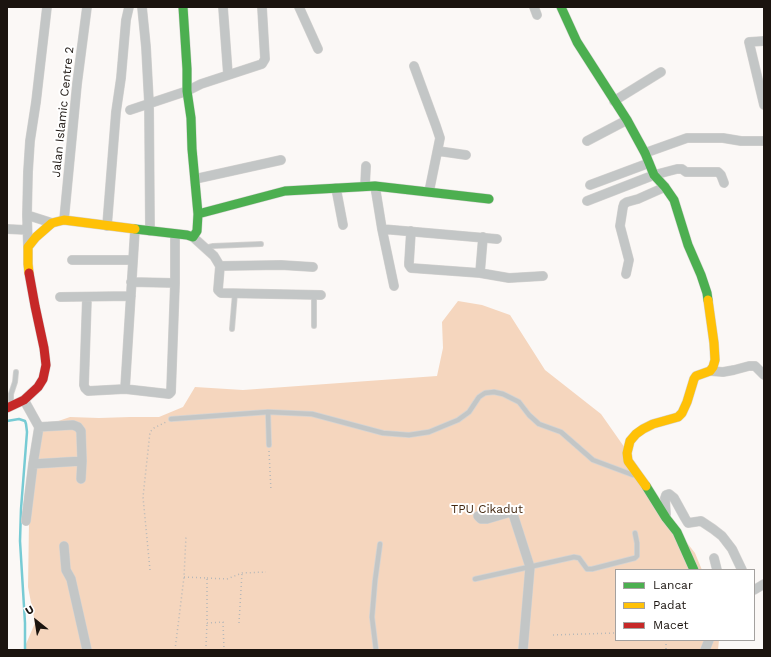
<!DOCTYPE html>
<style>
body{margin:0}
#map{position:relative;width:771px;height:657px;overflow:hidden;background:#fbf8f6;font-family:"Work Sans",sans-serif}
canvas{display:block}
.frame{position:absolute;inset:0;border:8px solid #1b140f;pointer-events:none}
.legend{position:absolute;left:615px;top:569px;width:140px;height:72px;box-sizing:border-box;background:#fff;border:1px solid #a4a19f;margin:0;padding:5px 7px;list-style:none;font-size:12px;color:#1b140f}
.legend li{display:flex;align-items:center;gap:8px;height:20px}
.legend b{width:20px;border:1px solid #a4a19f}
.north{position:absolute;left:16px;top:601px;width:40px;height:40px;-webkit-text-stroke:3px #fff;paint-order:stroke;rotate:330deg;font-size:11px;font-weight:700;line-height:16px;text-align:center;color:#1b140f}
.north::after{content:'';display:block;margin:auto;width:14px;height:18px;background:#1b140f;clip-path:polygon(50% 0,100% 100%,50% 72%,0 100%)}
</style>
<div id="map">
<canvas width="771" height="657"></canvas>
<div class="frame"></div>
<ul class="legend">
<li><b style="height:5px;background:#4caf50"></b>Lancar</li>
<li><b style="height:5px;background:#ffc107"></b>Padat</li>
<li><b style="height:5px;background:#c62828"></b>Macet</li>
</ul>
<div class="north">U</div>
</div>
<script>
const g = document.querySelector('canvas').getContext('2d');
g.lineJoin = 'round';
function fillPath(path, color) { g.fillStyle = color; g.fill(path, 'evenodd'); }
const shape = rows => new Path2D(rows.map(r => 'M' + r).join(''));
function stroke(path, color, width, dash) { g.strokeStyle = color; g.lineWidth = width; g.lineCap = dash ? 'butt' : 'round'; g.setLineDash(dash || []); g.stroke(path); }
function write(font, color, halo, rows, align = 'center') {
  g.font = font + ' "Work Sans",sans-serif'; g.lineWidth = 4; g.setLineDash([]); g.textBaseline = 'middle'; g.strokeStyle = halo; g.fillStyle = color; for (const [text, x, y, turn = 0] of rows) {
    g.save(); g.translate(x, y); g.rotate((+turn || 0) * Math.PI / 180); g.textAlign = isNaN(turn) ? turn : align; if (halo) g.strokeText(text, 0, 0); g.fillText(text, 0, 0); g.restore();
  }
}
fillPath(shape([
 [458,301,482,305,510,315,545,370,601,414,639,468,666,516,695,553,702,570,616,570,616,640,719,640,718,650,26,650,26,644,35,623,28,587,29,523,38,428,70,417,99,418,130,417,159,417,183,407,195,387,243,390,437,376,443,348,442,322]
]), '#f5d6be');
stroke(shape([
 [7,421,19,419,25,421,26,424,27,432,21,509,20,541,25,623,25,650]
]), '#77cbd4', 2.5);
const lane = shape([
 [205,248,213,246,261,244],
 [314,295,314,326],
 [232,329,235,293],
 [11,405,11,394,15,382,16,372],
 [268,412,269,445],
 [171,419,268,412,312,414,383,433,409,435,429,432,458,420,469,412,479,397,485,393,494,392,503,394,519,402,529,415,539,424,561,432,593,460,633,475],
 [475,579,574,557,579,558,587,569,592,569,635,558,637,556,637,543,635,533],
 [376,650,372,617,375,581,380,544]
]);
const street = shape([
 [142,7,146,47,149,103,150,231],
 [223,7,228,75],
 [299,7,318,49],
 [534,7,537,15],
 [764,41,749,42,764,105],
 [414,66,436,126,440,138,429,192],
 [614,101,661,72],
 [130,110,187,91,201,84,262,64,265,59,262,7],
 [587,141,627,120],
 [438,151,466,155],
 [645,153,687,138,723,138,741,141,764,141],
 [195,179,281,160],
 [590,185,649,163],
 [365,186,366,166],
 [375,186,382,229,394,286],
 [336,188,343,225],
 [587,201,654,175,677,169,682,169,686,172,718,172,721,175,724,183],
 [27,215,52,223],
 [64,220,77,84,87,7],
 [107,226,116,112,121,78,126,20,129,7],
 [7,229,27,230],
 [382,229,497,239],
 [411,231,409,263,409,265,411,268,480,273,483,237],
 [193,237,214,256,220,266,218,290,221,293,321,295],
 [28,247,27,215,28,172,30,141,36,102,47,7],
 [72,260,133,260],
 [220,266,281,265,313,267],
 [480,273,509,278,543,276],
 [626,274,629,260,620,226,623,207,624,204,627,202,638,199,665,187],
 [131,282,175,283],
 [60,297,131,296],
 [87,297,84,385,85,388,88,391,125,389,169,394,171,392,175,283,175,234],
 [710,371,723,372,734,370,749,366,755,366,764,375],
 [125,389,135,229],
 [24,400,39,427,33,464,26,521],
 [39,427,73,425,78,427,81,431,82,461,81,479],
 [33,464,82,461],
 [666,515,665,498,666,495,669,494,674,498,685,518,688,523,701,521,713,529,722,536,732,549,742,570],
 [478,516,481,519,487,519,511,512,513,514,530,567,523,650],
 [64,546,66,570,71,579,87,650],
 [714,558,717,570],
 [754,590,764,584],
 [705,650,709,640]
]);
const fast = shape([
 [561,7,577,42,627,120,645,153,654,175,665,187,674,200,688,245,701,275,707,293,708,300],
 [198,214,285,191,375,186,489,199],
 [135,229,187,235,193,237,197,231,198,214,192,149,191,118,187,91,187,69,183,7],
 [646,486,666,518,677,532,694,570]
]);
const slow = shape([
 [29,273,28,264,28,247,36,237,52,223,64,220,135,229],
 [646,486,628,461,627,453,630,441,636,434,643,429,653,424,678,417,682,413,687,402,694,379,696,376,710,371,713,367,715,360,714,343,708,300]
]);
const jam = shape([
 [7,408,24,400,38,387,43,379,46,365,44,348,35,306,29,273]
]);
stroke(lane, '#d6d4d2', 6);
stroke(street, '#d6d4d2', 10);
stroke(fast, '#d6d4d2', 10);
stroke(slow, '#d6d4d2', 10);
stroke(jam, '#d6d4d2', 10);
stroke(shape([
 [269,451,271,491],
 [150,570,143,497,150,432,154,428,166,422],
 [184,577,207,578,207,623,223,622,224,650],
 [207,578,227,579,242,573,266,572],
 [239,623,242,573],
 [553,635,616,633],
 [666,640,666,650],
 [206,646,207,623],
 [175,650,184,577,186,536]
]), '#b7b8b8', 1.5, [1, 3]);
stroke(lane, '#c3c6c6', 4.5);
stroke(street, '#c3c6c6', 9);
stroke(fast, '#4caf50', 9);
stroke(slow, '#ffc107', 9);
stroke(jam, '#c62828', 9);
write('12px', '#1b140f', '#fff', [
 ["Jalan Islamic Centre 2",63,112,-84]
]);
write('12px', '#452a12', '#fff', [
 ["TPU Cikadut",487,509]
]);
</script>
